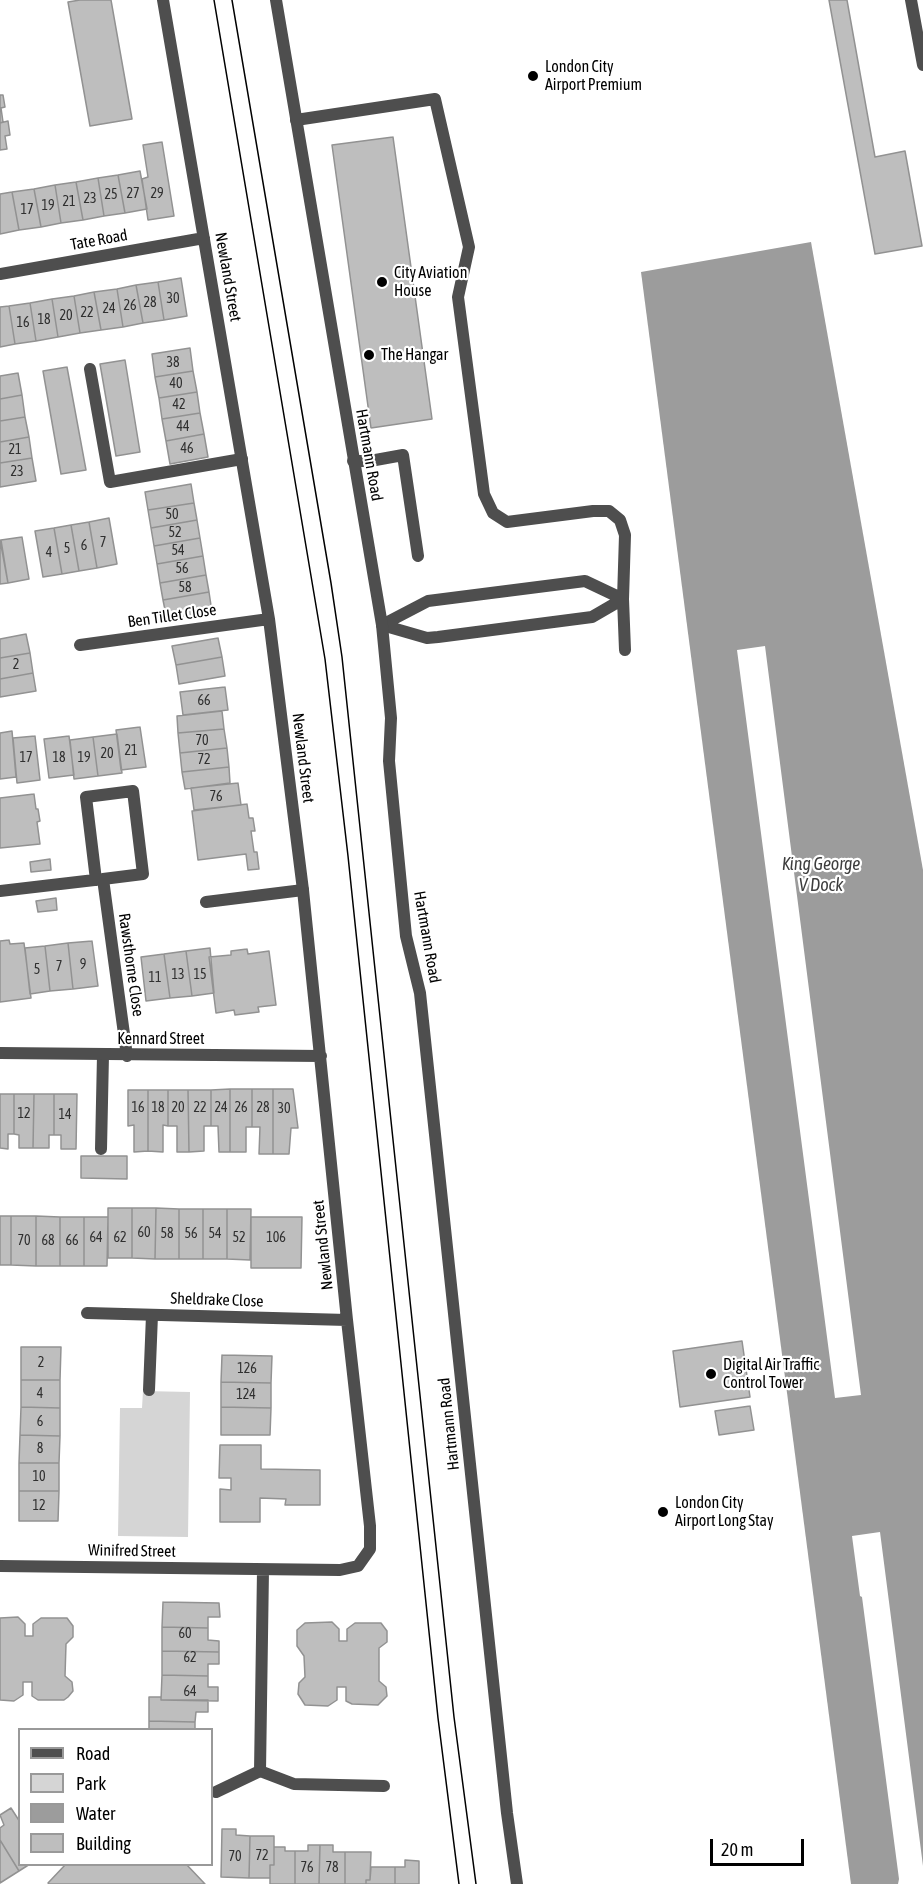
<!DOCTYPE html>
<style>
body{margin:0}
#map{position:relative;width:923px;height:1884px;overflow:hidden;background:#fff;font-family:"Asap Condensed",sans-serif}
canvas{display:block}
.legend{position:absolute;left:18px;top:1728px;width:195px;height:138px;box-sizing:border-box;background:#fff;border:2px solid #999;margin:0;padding:8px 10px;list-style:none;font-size:18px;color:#000}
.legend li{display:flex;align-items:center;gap:12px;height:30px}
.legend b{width:30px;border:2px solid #999}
.scale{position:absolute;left:710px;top:1839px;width:94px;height:27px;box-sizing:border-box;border:3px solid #000;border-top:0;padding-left:8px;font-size:18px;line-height:21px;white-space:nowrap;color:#000;-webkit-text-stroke:4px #fff;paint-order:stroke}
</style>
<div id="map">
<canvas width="923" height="1884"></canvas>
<ul class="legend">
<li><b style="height:8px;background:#4e4e4e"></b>Road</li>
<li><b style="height:16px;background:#d5d5d5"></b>Park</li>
<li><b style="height:16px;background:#9c9c9c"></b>Water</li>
<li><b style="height:16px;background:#bebebe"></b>Building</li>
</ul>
<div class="scale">20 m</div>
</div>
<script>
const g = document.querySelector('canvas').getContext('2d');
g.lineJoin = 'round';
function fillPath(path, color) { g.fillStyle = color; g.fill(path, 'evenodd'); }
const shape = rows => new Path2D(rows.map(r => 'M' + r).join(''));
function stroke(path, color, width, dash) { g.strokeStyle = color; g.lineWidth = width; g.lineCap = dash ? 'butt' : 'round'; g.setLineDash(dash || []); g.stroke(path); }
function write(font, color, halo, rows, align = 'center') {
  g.font = font + ' "Asap Condensed",sans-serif'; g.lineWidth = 4.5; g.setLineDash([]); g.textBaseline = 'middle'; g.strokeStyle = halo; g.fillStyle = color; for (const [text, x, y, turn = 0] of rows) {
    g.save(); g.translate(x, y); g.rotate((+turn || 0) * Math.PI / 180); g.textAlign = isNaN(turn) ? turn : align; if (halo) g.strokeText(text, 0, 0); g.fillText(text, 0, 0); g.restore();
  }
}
fillPath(shape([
 [143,1391,190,1392,188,1537,118,1536,120,1408,142,1408]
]), '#d5d5d5');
fillPath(shape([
 [811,242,923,870,923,1884,851,1884,641,272]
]), '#9c9c9c');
fillPath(shape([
 [765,646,861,1395,835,1398,737,650],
 [880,1532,923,1866,923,1884,898,1884,899,1879,862,1597,860,1596,852,1536]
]), '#fff');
const building = shape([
 [80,0,111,0,132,119,90,126,68,2,80,0],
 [829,0,847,0,875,157,905,151,922,246,875,254,829,0],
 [0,95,3,95,5,107,1,108,3,122,0,123,0,95],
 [8,121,10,135,5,136,7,149,0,150,0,123,8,121],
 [393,137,432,419,371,428,332,145,393,137],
 [162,142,174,216,148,220,142,179,148,177,143,145,162,142],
 [140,171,147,209,125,213,118,175,140,171],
 [118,175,125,213,104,216,98,178,118,175],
 [98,178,104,216,83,220,76,182,98,178],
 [76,182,83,220,61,223,55,185,76,182],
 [55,185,61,223,41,227,34,189,55,185],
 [34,189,41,227,19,230,12,192,34,189],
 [12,192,19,230,0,234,0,194,12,192],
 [181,278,187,316,164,320,158,282,181,278],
 [158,282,164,320,143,323,136,285,158,282],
 [136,285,143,323,123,327,117,289,136,285],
 [117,289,123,327,101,330,94,292,117,289],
 [94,292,101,330,80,333,74,296,94,292],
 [74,296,80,333,58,337,52,299,74,296],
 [52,299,58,337,36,341,30,303,52,299],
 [30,303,36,341,15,344,9,306,30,303],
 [9,306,15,344,0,347,0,307,9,306],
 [190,348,193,371,155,377,152,354,190,348],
 [125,360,140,452,116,456,100,364,125,360],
 [67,367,86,470,61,474,43,371,67,367],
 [193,371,197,392,159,398,155,377,193,371],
 [18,373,22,395,0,399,0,376,18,373],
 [197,392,200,413,162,419,159,398,197,392],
 [22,395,25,417,0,421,0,399,22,395],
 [200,413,204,434,166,441,162,419,200,413],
 [25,417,29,437,0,442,0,421,25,417],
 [204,434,208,457,170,464,166,441,204,434],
 [29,437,32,458,0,463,0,442,29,437],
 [32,458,36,481,0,487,0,463,32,458],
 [191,484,194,503,148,510,145,492,191,484],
 [194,503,197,520,151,528,148,510,194,503],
 [109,518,117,564,97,568,89,522,109,518],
 [197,520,200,538,154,546,151,528,197,520],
 [89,522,97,568,79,571,71,525,89,522],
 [71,525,79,571,62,574,54,528,71,525],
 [54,528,62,574,43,577,35,531,54,528],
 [22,537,29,579,8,583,1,540,22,537],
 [200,538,203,556,157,564,154,546,200,538],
 [0,540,8,583,0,584,0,540],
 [203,556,206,575,160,583,157,564,203,556],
 [206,575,209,592,163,600,160,583,206,575],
 [209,592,212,612,167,620,163,600,209,592],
 [26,634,30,653,0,658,0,639,26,634],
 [218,638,222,657,176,665,172,646,218,638],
 [30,653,33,673,0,679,0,658,30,653],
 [222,657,225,676,179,684,176,665,222,657],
 [33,673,36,691,0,697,0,679,33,673],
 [225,687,228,710,183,715,180,692,225,687],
 [222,711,224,729,178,733,177,716,222,711],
 [140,727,146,767,121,770,116,730,140,727],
 [224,729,227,748,180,753,178,733,224,729],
 [12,731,16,777,0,779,0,733,12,731],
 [117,734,122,773,98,776,93,737,117,734],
 [35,736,40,780,17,783,13,738,35,736],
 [69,736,74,775,49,778,44,739,69,736],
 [93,737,98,776,74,779,70,740,93,737],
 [227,748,229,767,182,772,180,753,227,748],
 [229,767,230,783,185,789,182,772,229,767],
 [238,783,241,805,194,810,191,788,238,783],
 [34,794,36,809,38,809,40,821,37,822,40,844,0,848,0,798,34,794],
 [247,804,249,818,253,818,255,831,251,831,254,852,257,852,259,869,248,870,246,854,198,860,192,811,247,804],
 [50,859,51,870,31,872,30,862,50,859],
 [56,898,57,910,38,912,36,901,56,898],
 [9,940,10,944,24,943,31,998,0,1002,0,941,9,940],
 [92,941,98,986,73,989,68,943,92,941],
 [68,943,73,989,50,991,45,946,68,943],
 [45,946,50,991,30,994,25,948,45,946],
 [210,948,214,993,192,996,186,951,210,948],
 [247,949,248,954,269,951,276,1005,258,1007,259,1012,235,1015,234,1010,216,1013,209,957,231,955,231,951,247,949],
 [186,951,192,996,170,998,164,954,186,951],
 [164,954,170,998,146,1001,141,957,164,954],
 [230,1089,252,1089,252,1127,246,1127,246,1152,230,1152,230,1089],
 [230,1089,230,1152,219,1152,218,1126,211,1126,211,1090,230,1089],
 [252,1089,273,1089,273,1154,259,1154,260,1127,252,1127,252,1089],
 [273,1089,293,1089,298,1128,291,1128,289,1154,273,1154,273,1089],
 [128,1090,148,1090,148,1151,134,1152,134,1125,128,1126,128,1090],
 [148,1090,168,1090,168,1126,163,1125,163,1152,148,1151,148,1090],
 [168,1090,188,1090,189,1152,177,1152,177,1126,168,1126,168,1090],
 [188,1090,211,1090,211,1126,204,1126,204,1151,189,1152,188,1090],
 [0,1094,14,1094,14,1134,8,1134,8,1149,0,1148,0,1094],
 [14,1094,34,1094,33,1148,19,1148,19,1135,14,1134,14,1094],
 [34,1094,54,1094,54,1135,49,1135,49,1148,33,1148,34,1094],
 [54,1094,77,1094,76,1149,61,1149,61,1135,54,1135,54,1094],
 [81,1156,127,1156,127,1179,81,1178,81,1156],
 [108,1208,132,1208,132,1258,108,1258,108,1208],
 [132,1208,156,1208,155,1259,132,1258,132,1208],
 [156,1208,179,1209,179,1259,155,1259,156,1208],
 [179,1209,203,1209,203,1259,179,1259,179,1209],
 [203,1209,227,1209,227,1259,203,1259,203,1209],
 [227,1209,251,1209,250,1260,227,1259,227,1209],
 [0,1216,11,1216,11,1265,0,1265,0,1216],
 [11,1216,36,1216,36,1266,11,1265,11,1216],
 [36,1216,60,1217,60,1266,36,1266,36,1216],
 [60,1217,84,1217,84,1266,60,1266,60,1217],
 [84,1217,108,1217,107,1266,84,1266,84,1217],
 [251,1217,302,1217,301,1268,251,1268,251,1217],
 [742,1341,750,1397,680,1407,673,1351,742,1341],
 [21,1347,61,1347,60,1380,21,1380,21,1347],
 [222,1355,272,1356,271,1383,221,1382,222,1355],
 [21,1380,60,1380,60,1408,21,1407,21,1380],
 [221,1382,271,1383,271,1408,221,1407,221,1382],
 [750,1406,754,1430,719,1435,715,1411,750,1406],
 [21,1407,60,1408,60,1436,20,1435,21,1407],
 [221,1407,271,1408,270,1435,221,1435,221,1407],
 [20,1435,60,1436,59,1463,19,1463,20,1435],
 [220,1445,261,1445,261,1469,320,1470,320,1505,285,1505,286,1499,260,1498,260,1522,220,1522,220,1489,231,1490,231,1478,219,1478,220,1445],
 [19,1463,59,1463,59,1491,19,1491,19,1463],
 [19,1491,59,1491,58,1521,19,1521,19,1491],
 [163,1602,219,1603,220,1617,208,1617,208,1628,162,1627,163,1602],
 [18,1617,25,1624,25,1636,33,1636,33,1624,41,1618,67,1618,73,1626,73,1637,66,1644,65,1676,72,1682,73,1691,68,1697,64,1700,38,1700,32,1696,32,1682,23,1682,23,1695,14,1701,0,1700,0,1618,18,1617],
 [332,1622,339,1629,339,1641,347,1641,347,1629,355,1623,381,1623,387,1631,387,1642,379,1648,379,1681,386,1687,387,1696,378,1705,352,1704,346,1701,346,1687,337,1687,337,1700,328,1706,305,1705,298,1694,299,1683,305,1677,304,1656,297,1646,297,1630,305,1623,332,1622],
 [162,1627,208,1628,208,1640,219,1641,219,1652,162,1651,162,1627],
 [162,1651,219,1652,219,1664,208,1664,208,1676,162,1675,162,1651],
 [162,1675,208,1676,208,1687,218,1687,218,1701,161,1700,162,1675],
 [149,1697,161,1697,161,1700,208,1700,208,1712,196,1712,195,1722,149,1721,149,1697],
 [149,1721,195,1722,195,1730,149,1730,149,1721],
 [11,1808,20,1822,20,1864,30,1864,19,1871,0,1840,0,1828,4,1825,0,1815,11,1808],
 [222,1829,236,1829,236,1835,250,1836,249,1878,221,1877,222,1829],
 [250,1836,274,1836,274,1865,270,1865,270,1878,249,1878,250,1836],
 [0,1840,19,1871,0,1883,0,1840],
 [308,1845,320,1845,319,1884,295,1884,295,1851,308,1851,308,1845],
 [320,1845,333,1845,333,1852,345,1852,345,1884,319,1884,320,1845],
 [274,1847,285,1847,285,1851,295,1851,295,1884,270,1884,270,1865,274,1865,274,1847],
 [345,1852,371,1852,370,1880,366,1880,366,1884,345,1884,345,1852],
 [405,1860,419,1861,419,1884,395,1884,395,1867,405,1867,405,1860],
 [66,1864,186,1864,205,1884,49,1884,48,1883,66,1864],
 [371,1867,395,1867,395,1884,366,1884,366,1880,370,1880,371,1867]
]);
fillPath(building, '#bebebe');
stroke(building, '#929292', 1.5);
stroke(shape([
 [911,0,923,65],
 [296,120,435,99,469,247,458,297,484,494,493,513,507,522,593,511,609,511,620,520,625,535,623,599,625,650],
 [90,369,110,482,242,459],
 [353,461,370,461,403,455,418,556],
 [382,625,428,601,585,581,623,599],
 [382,625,427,638,438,637,592,617,623,599],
 [206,902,303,890],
 [101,1149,103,1055],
 [149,1390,152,1315]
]), '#4e4e4e', 12);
stroke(shape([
 [276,0,382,625,391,718,389,761,406,936,420,993,507,1813,517,1884],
 [0,274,204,238],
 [80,645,269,619],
 [96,880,86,797,133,791,143,874,103,879],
 [0,891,103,879,127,1056],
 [0,1053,321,1056],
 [87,1313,347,1320],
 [0,1566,340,1570,358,1566,370,1549,370,1526,347,1320,303,890,269,619,163,0],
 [263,1570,260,1771,294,1784,384,1786],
 [216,1792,260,1771]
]), '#4e4e4e', 12);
stroke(shape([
 [214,0,325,659,348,856,438,1718,459,1884],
 [232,0,331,583,342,657,454,1717,476,1884]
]), '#000', 1.5);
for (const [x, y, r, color] of [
 [533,76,6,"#000"],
 [382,282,6,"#000"],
 [369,355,6,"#000"],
 [711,1374,6,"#000"],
 [663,1512,6,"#000"]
]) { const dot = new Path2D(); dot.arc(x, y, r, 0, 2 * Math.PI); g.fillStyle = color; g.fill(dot); stroke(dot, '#fff', 2); }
write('14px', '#303030', null, [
 ["27",133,194],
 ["29",157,194],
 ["25",111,195],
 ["23",90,199],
 ["21",69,202],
 ["19",48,206],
 ["17",27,210],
 ["30",173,299],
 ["28",150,303],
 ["26",130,306],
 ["24",109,309],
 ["22",87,313],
 ["20",66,316],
 ["18",44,320],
 ["16",23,323],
 ["38",173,363],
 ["40",176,384],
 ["42",179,405],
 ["44",183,427],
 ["46",187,449],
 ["21",15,450],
 ["23",17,472],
 ["50",172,515],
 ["52",175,533],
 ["7",103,543],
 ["6",84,546],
 ["5",67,549],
 ["54",178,551],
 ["4",49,553],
 ["56",182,569],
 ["58",185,588],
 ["2",16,665],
 ["66",204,701],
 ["70",202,741],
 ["21",131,751],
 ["20",107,754],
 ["17",26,758],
 ["18",59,758],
 ["19",84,758],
 ["72",204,760],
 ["76",216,797],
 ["9",83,965],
 ["7",59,967],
 ["5",37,970],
 ["13",178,975],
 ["15",200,975],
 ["11",155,978],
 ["16",138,1108],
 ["18",158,1108],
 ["20",178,1108],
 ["22",200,1108],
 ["24",221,1108],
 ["26",241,1108],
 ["28",263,1108],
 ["30",284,1109],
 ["12",24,1114],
 ["14",65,1115],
 ["60",144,1233],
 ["58",167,1234],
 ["56",191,1234],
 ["54",215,1234],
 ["64",96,1238],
 ["62",120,1238],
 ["52",239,1238],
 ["106",276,1238],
 ["70",24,1241],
 ["68",48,1241],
 ["66",72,1241],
 ["2",41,1363],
 ["126",247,1369],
 ["4",40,1394],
 ["124",246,1395],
 ["6",40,1422],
 ["8",40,1449],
 ["10",39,1477],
 ["12",39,1506],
 ["60",185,1634],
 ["62",190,1658],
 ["64",190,1692],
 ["72",262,1856],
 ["70",235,1857],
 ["76",307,1868],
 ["78",332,1868]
]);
write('16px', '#000', '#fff', [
 ["London City",545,67],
 ["Airport Premium",545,85],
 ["City Aviation",394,273],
 ["House",394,291],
 ["The Hangar",381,355],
 ["Digital Air Traffic",723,1365],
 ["Control Tower",723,1383],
 ["London City",675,1503],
 ["Airport Long Stay",675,1521]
], 'left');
write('16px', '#000', '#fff', [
 ["Tate Road",99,240,-10],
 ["Newland Street",228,277,80],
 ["Hartmann Road",369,455,80],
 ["Ben Tillet Close",172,616,-8],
 ["Newland Street",303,758,83],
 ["Hartmann Road",427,937,80],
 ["Rawsthorne Close",131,965,82],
 ["Kennard Street",161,1039],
 ["Newland Street",323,1245,-96],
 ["Sheldrake Close",217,1300,2],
 ["Hartmann Road",449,1424,-96],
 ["Winifred Street",132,1551,1]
]);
write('italic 18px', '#3d3d3d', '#fff', [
 ["King George",821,864],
 ["V Dock",821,885]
]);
</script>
